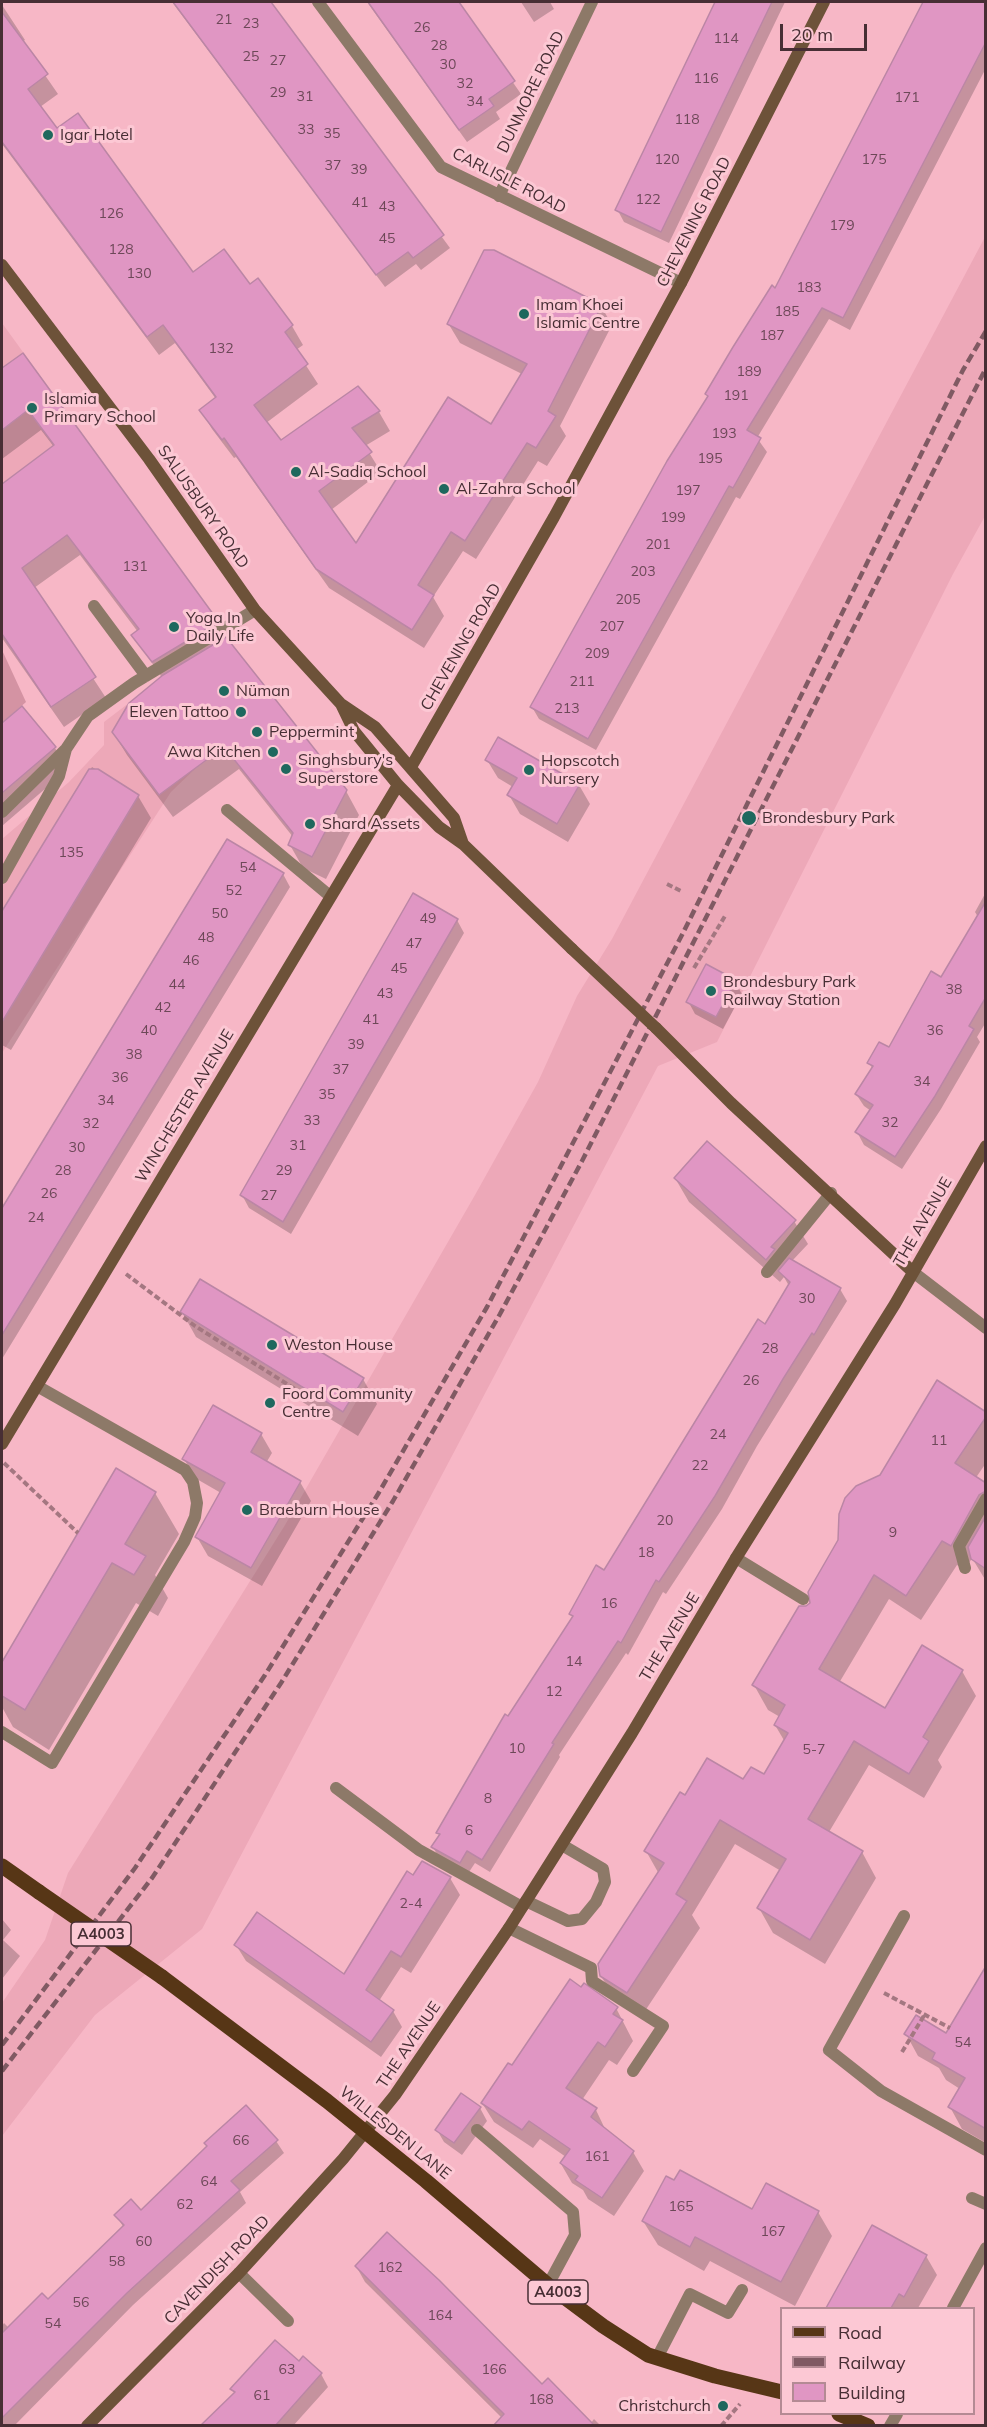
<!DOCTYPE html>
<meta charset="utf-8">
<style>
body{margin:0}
#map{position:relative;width:987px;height:2427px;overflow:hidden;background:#f7b7c6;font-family:Mulish,sans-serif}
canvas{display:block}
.frame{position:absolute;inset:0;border:3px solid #472e34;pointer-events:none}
.legend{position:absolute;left:780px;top:2307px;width:195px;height:108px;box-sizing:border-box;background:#fcc8d4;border:2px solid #b48a94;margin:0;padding:8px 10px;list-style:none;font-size:18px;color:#472e34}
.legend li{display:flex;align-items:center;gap:12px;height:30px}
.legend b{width:30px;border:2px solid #b48a94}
.scale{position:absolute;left:780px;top:24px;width:87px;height:27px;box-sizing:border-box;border:3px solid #472e34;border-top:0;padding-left:8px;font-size:18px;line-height:21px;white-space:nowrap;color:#472e34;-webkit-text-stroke:4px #fcc8d4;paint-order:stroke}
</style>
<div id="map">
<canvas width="987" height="2427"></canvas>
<div class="frame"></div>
<ul class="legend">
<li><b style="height:8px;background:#573616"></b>Road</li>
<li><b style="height:8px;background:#805a63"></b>Railway</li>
<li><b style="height:16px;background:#e096c3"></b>Building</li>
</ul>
<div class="scale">20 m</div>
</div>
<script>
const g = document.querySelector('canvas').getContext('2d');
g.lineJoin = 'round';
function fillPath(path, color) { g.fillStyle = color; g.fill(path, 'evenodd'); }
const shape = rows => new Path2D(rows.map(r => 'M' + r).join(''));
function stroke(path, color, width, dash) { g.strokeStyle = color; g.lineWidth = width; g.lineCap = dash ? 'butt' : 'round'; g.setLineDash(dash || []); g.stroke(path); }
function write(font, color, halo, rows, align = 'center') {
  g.font = font + ' Mulish,sans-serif'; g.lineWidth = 6; g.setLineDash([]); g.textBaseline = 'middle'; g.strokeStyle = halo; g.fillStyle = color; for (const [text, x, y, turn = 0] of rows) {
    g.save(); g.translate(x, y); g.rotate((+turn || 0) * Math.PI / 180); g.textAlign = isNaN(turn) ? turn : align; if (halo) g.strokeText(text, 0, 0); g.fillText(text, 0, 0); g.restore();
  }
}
fillPath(shape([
 [985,237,985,516,953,574,717,1042,658,1066,202,1929,95,2015,2,2136,2,2003,45,1940,68,1873,285,1525,475,1195,538,1082,577,996,612,939],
 [2,323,125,493,2,583],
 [142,693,197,767,171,792,2,1053,2,839,69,782,104,745,104,722]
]), '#eda8b8');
fillPath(shape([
 [2,650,26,702,2,723]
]), '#d493a3');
fillPath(shape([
 [172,2,269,2,450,248,421,270,416,264,385,287],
 [367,2,457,2,521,94,496,112,500,119,467,142],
 [521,2,550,2,554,9,534,22],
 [717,2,785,2,669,243,624,222,617,209],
 [924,2,986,2,986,68,850,330,829,319,757,438,767,452,740,499,736,497,596,750,539,719,532,707,709,397,707,394,776,290],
 [2,5,25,40,22,42,58,94,40,107,57,130,192,274,250,286,292,326,303,345,296,350,318,384,266,423,281,442,358,388,379,412,390,431,365,446,381,472,331,510,356,545,491,426,522,374,460,343,448,323,601,306,612,325,560,426,566,436,547,466,538,461,476,559,463,551,433,597,444,616,424,648,329,588,236,457,234,458,212,429,201,410,216,399,175,343,159,355,2,144],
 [22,355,215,619,227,640,346,791,359,815,326,879,303,868,290,845,293,837,239,769,173,817,127,755,113,732,163,679,133,635,138,632,80,555,34,588,106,698,64,727,2,638,2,486,54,447,41,430,2,459,2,370],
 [21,709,55,748,67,770,2,826,2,725],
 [487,760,579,785,590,804,568,842,520,814,509,795,513,787,498,778],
 [92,767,138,796,151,818,11,1050,2,1045,2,914],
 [227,841,283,874,290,887,2,1359,2,1210],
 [986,892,986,1022,977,1037,980,1042,941,1109,902,1169,864,1145,857,1132,871,1111,864,1106,856,1094,873,1069,869,1063,889,1049,942,979,978,917,975,912],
 [457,920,464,933,291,1234,249,1208,242,1195],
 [735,982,742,994,723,1029,695,1014,688,1001],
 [675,1178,794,1221,808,1244,792,1261,840,1289,847,1301,757,1446,722,1509,666,1594,663,1592,628,1655,626,1653,559,1755,560,1757,490,1872,475,1863,467,1875,440,1860,433,1847,440,1836,438,1833,573,1618,571,1614,604,1572,789,1286,784,1277,780,1282,689,1202],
 [182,1312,363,1379,377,1404,358,1436,196,1337],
 [986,1413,986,1463,975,1479,986,1485,986,1581,972,1558,965,1570,957,1565,921,1620,889,1599,839,1683,885,1710,962,1671,976,1696,938,1760,942,1767,924,1798,869,1765,829,1832,862,1852,876,1878,825,1964,773,1933,759,1908,781,1871,735,1844,692,1915,700,1928,641,2017,616,2001,601,1976,659,1874,646,1851,686,1797,764,1776,785,1742,775,1725,780,1717,768,1710,754,1685,812,1603,881,1476],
 [261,1434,272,1453,266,1463,300,1482,311,1501,262,1586,208,1556,197,1537,221,1493,195,1478,184,1459],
 [117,1470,155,1493,179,1534,155,1575,168,1598,158,1616,136,1603,49,1750,13,1727,2,1707,2,1665],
 [414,1877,450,1878,460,1895,411,1973,401,1967,379,2001,393,2011,402,2027,381,2057,246,1961,236,1945,344,1976],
 [2,1919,11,1930,3,1940,20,1956,2,1979],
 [986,1972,986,2143,962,2129,950,2107,960,2089,946,2080,939,2068,918,2056,906,2034,947,2036],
 [616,2008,633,2041,617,2065,609,2060,582,2100,596,2110,606,2131,633,2152,644,2171,614,2216,588,2199,583,2190,572,2183,561,2164,566,2157,540,2139,533,2148,494,2122,482,2103,512,2067],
 [480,2108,487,2121,462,2155,444,2142,437,2130],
 [276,2141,284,2153,240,2192,246,2203,133,2305,14,2426,2,2426,2,2326,4,2323,9,2328,48,2301,124,2228,116,2215,141,2213],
 [752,2211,818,2212,832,2236,795,2306,710,2261,704,2271,658,2245,643,2221],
 [873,2227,926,2256,937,2275,918,2308,828,2308],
 [356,2266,542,2386,591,2423,594,2419,601,2426,495,2426,502,2418,365,2282],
 [321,2374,328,2387,293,2426,203,2426,235,2394,232,2389]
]), '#0003');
const building = shape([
 [173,2,271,2,444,235,413,258,408,252,376,275,173,2],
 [368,2,459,2,515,81,489,99,494,106,459,130,368,2],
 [715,2,772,2,661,232,615,210,715,2],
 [923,2,986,2,986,42,843,318,822,308,747,430,761,438,733,488,729,486,588,739,530,707,667,461,708,396,705,394,733,347,772,285,775,288,923,2],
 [2,12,48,74,28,89,57,128,78,113,193,272,224,249,250,284,258,278,293,325,285,332,308,364,254,405,281,440,358,386,380,411,352,428,372,452,319,491,356,543,448,397,491,424,527,364,447,324,484,250,494,250,602,305,548,411,556,416,536,448,527,443,465,541,451,532,418,585,434,595,412,630,316,569,224,438,222,440,199,410,216,397,163,325,147,337,2,142,2,12],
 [23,353,216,618,212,621,215,624,152,662,131,635,139,629,67,535,22,568,96,677,51,707,2,634,2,484,54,445,28,410,2,430,2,368,23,353],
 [226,637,347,790,312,857,288,845,293,833,224,747,159,795,112,732,129,703,163,675,226,637],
 [22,706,56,747,2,793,2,723,22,706],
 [498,737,580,784,557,824,507,795,517,778,485,760,498,737],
 [89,769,98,769,139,795,2,1022,2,911,89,769],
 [227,839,284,873,2,1335,2,1208,227,839],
 [413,893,458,919,283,1222,240,1195,413,893],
 [986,901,986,997,969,1026,974,1029,935,1096,895,1157,855,1132,873,1105,855,1094,873,1066,867,1063,879,1042,889,1047,931,971,941,977,986,901],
 [706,964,736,980,716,1017,686,1002,706,964],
 [707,1141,796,1220,771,1247,775,1249,766,1260,674,1178,707,1141],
 [789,1258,841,1288,814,1335,812,1333,783,1379,715,1496,659,1582,656,1580,621,1643,618,1641,552,1743,554,1744,482,1860,467,1851,460,1863,431,1847,440,1834,436,1833,505,1714,508,1716,573,1616,569,1614,596,1565,604,1570,758,1319,765,1324,790,1282,778,1271,789,1258],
 [200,1279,364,1378,343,1412,180,1312,200,1279],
 [937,1380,986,1412,986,1417,955,1463,986,1483,986,1491,979,1495,951,1546,942,1541,906,1596,874,1575,819,1669,885,1708,922,1645,963,1670,923,1737,929,1741,909,1774,854,1741,808,1819,863,1851,810,1940,757,1908,786,1859,720,1820,676,1894,687,1901,627,1993,600,1976,598,1964,664,1863,644,1851,680,1792,685,1795,707,1758,743,1779,751,1767,764,1774,788,1733,774,1725,785,1705,752,1685,799,1606,806,1606,810,1603,808,1592,838,1540,839,1514,845,1498,856,1486,880,1475,937,1380],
 [213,1405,262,1433,251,1452,301,1481,251,1568,195,1537,225,1483,182,1459,213,1405],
 [116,1468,156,1492,125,1544,146,1556,134,1575,112,1563,25,1710,2,1696,2,1662,116,1468],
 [986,1516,986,1569,971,1559,968,1547,986,1516],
 [422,1861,451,1877,401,1957,391,1951,366,1990,394,2010,371,2042,234,1945,257,1912,344,1974,407,1871,413,1875,422,1861],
 [986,1966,986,2129,948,2107,965,2078,932,2059,935,2053,904,2034,916,2015,946,2033,986,1966],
 [570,1979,581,1987,584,1983,618,2007,613,2014,623,2020,605,2047,598,2042,566,2088,597,2108,591,2117,634,2151,602,2198,575,2180,578,2176,560,2163,570,2149,529,2121,522,2130,481,2103,508,2063,512,2065,570,1979],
 [461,2093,481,2107,454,2143,435,2130,461,2093],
 [246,2105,278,2140,231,2181,240,2190,127,2293,2,2418,2,2333,42,2293,48,2299,124,2225,114,2215,131,2199,141,2210,207,2146,204,2143,246,2105],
 [680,2170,752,2209,766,2183,819,2211,781,2282,695,2237,690,2247,642,2221,666,2176,674,2180,680,2170],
 [872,2225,927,2255,904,2297,899,2294,891,2308,826,2308,872,2225],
 [387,2232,439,2280,542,2384,548,2378,595,2426,493,2426,504,2414,355,2266,387,2232],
 [275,2340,299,2361,303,2356,322,2373,275,2426,200,2426,235,2392,230,2389,275,2340]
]);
fillPath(building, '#e096c3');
stroke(building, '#bb86a5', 1.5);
stroke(shape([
 [667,884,681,891],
 [694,968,725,916],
 [126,1274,195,1326,314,1401],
 [4,1463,78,1533],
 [884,1993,950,2028],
 [902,2052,925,2014],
 [721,2426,740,2404]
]), '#a47781', 4, [6, 3]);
stroke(shape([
 [94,606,146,676],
 [227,810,330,896],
 [2,812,65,750],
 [2,878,59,776,66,749,88,716,134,683,255,610],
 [767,1272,831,1193],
 [736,1558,803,1599],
 [965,1568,959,1546,986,1499],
 [2,1732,52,1763,184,1542,195,1517,197,1503,193,1482,185,1470,37,1386],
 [336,1788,419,1850,522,1907],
 [526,1901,568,1921,582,1919,596,1902,605,1882,603,1869,562,1845],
 [904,1916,829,2050,881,2091,986,2150],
 [509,1928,591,1968,592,1981,663,2026,633,2071],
 [477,2130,573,2212,575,2235,548,2285],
 [972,2198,986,2204],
 [239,2273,288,2321],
 [657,2358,690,2294,728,2313,742,2290]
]), '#8d7968', 12);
stroke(shape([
 [318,2,441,167,681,283],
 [499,196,592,2],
 [913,1272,986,1328],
 [953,2308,986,2248],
 [890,2426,897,2414]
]), '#8d7968', 12);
stroke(shape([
 [2,265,149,459,255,610,341,704,375,727,454,818,463,844],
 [341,704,354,731,398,785,439,827,463,844,572,949],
 [411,767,554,517,681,283,824,2],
 [656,1028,731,1103,913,1272],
 [2,1444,398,785],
 [87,2426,239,2273,343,2159,395,2095,509,1928,632,1733,736,1558,895,1304,986,1146]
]), '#6d5239', 12);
stroke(shape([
 [2,1866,39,1892],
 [162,1977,327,2101,426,2181,548,2285,603,2326,648,2355,715,2376,782,2392],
 [839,2414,868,2426]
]), '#573616', 15);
stroke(shape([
 [2,2045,135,1868,265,1675,378,1494,487,1307,683,933,963,370,986,331],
 [2,2071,152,1878,281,1683,393,1501,500,1314,582,1161,986,368]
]), '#805a63', 4.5, [9, 4.5]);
stroke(shape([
 [572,949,656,1028]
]), '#6d5239', 12);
stroke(shape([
 [39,1892,162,1977]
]), '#573616', 15);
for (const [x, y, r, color] of [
 [48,135,6,"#1f685e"],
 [524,314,6,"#1f685e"],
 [32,408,6,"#1f685e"],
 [296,472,6,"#1f685e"],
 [444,489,6,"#1f685e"],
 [174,627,6,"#1f685e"],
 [224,691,6,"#1f685e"],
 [241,712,6,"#1f685e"],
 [257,732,6,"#1f685e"],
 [273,752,6,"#1f685e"],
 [286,769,6,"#1f685e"],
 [529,770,6,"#1f685e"],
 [749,818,8,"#1f685e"],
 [310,824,6,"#1f685e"],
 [711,991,6,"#1f685e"],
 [272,1345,6,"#1f685e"],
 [270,1403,6,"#1f685e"],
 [247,1510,6,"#1f685e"],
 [723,2406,6,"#1f685e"]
]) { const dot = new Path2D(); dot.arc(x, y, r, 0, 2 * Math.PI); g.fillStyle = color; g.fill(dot); stroke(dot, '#fcc8d4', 2); }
write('14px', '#6d4858', null, [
 ["21",224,20],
 ["23",251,24],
 ["26",422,28],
 ["114",726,39],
 ["28",439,46],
 ["25",251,57],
 ["27",278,61],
 ["30",448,65],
 ["116",706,79],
 ["32",465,84],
 ["29",278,93],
 ["31",305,97],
 ["171",907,98],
 ["34",475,102],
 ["118",687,120],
 ["33",306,130],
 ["35",332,134],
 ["120",667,160],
 ["175",874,160],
 ["37",333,166],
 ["39",359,170],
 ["122",648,200],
 ["41",360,203],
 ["43",387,207],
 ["126",111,214],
 ["179",842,226],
 ["45",387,239],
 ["128",121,250],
 ["130",139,274],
 ["183",809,288],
 ["185",787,312],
 ["187",772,336],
 ["132",221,349],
 ["189",749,372],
 ["191",736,396],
 ["193",724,434],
 ["195",710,459],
 ["197",688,491],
 ["199",673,518],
 ["201",658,545],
 ["131",135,567],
 ["203",643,572],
 ["205",628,600],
 ["207",612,627],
 ["209",597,654],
 ["211",582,682],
 ["213",567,709],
 ["135",71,853],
 ["54",248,868],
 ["52",234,891],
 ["50",220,914],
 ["49",428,919],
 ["48",206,938],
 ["47",414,944],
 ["46",191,961],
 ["45",399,969],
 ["44",177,985],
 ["38",954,990],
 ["43",385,994],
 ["42",163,1008],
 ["41",371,1020],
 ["40",149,1031],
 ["36",935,1031],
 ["39",356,1045],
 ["38",134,1055],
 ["37",341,1070],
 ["36",120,1078],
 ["34",922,1082],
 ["35",327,1095],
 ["34",106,1101],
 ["33",312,1121],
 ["32",890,1123],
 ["32",91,1124],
 ["31",298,1146],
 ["30",77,1148],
 ["28",63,1171],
 ["29",284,1171],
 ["26",49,1194],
 ["27",269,1196],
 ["24",36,1218],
 ["30",807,1299],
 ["28",770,1349],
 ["26",751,1381],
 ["24",718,1435],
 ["11",939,1441],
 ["22",700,1466],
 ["20",665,1521],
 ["9",893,1533],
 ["18",646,1553],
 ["16",609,1604],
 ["14",574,1662],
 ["12",554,1692],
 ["10",517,1749],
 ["5-7",814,1750],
 ["8",488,1799],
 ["6",469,1831],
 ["2-4",411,1904],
 ["54",963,2043],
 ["66",241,2141],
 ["161",597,2157],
 ["64",209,2182],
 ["62",185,2205],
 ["165",681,2207],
 ["167",773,2232],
 ["60",144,2242],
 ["58",117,2262],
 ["162",390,2268],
 ["56",81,2303],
 ["164",440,2316],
 ["54",53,2324],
 ["63",287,2370],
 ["166",494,2370],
 ["61",262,2396],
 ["168",541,2400]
]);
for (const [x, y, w] of [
 [101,1934,60],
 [558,2292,60]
]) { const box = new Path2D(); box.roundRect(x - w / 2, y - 12, w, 24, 4.5); g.fillStyle = '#fcc8d4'; g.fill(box); stroke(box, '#472e34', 1.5); }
write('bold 15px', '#472e34', null, [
 ["A4003",101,1934],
 ["A4003",558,2292]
]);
write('16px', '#472e34', '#fcc8d4', [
 ["DUNMORE ROAD",531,92,-64],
 ["CARLISLE ROAD",509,181,27],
 ["CHEVENING ROAD",694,222,-63],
 ["SALUSBURY ROAD",203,507,55],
 ["CHEVENING ROAD",461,647,-60],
 ["WINCHESTER AVENUE",185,1106,-59],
 ["THE AVENUE",923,1222,-60],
 ["THE AVENUE",670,1637,-59],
 ["THE AVENUE",409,2045,-56],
 ["WILLESDEN LANE",395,2133,39],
 ["CAVENDISH ROAD",217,2270,-46]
]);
write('16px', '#472e34', '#fcc8d4', [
 ["Igar Hotel",60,135],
 ["Imam Khoei",536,305],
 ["Islamic Centre",536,323],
 ["Islamia",44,399],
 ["Primary School",44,417],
 ["Al-Sadiq School",308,472],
 ["Al-Zahra School",456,489],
 ["Yoga In",186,618],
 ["Daily Life",186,636],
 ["Nüman",236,691],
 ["Eleven Tattoo",229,712,"right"],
 ["Peppermint",269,732],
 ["Awa Kitchen",261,752,"right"],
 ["Singhsbury's",298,760],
 ["Superstore",298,778],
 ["Hopscotch",541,761],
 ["Nursery",541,779],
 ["Brondesbury Park",762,818],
 ["Shard Assets",322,824],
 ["Brondesbury Park",723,982],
 ["Railway Station",723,1000],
 ["Weston House",284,1345],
 ["Foord Community",282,1394],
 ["Centre",282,1412],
 ["Braeburn House",259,1510],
 ["Christchurch",711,2406,"right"]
], 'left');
</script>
